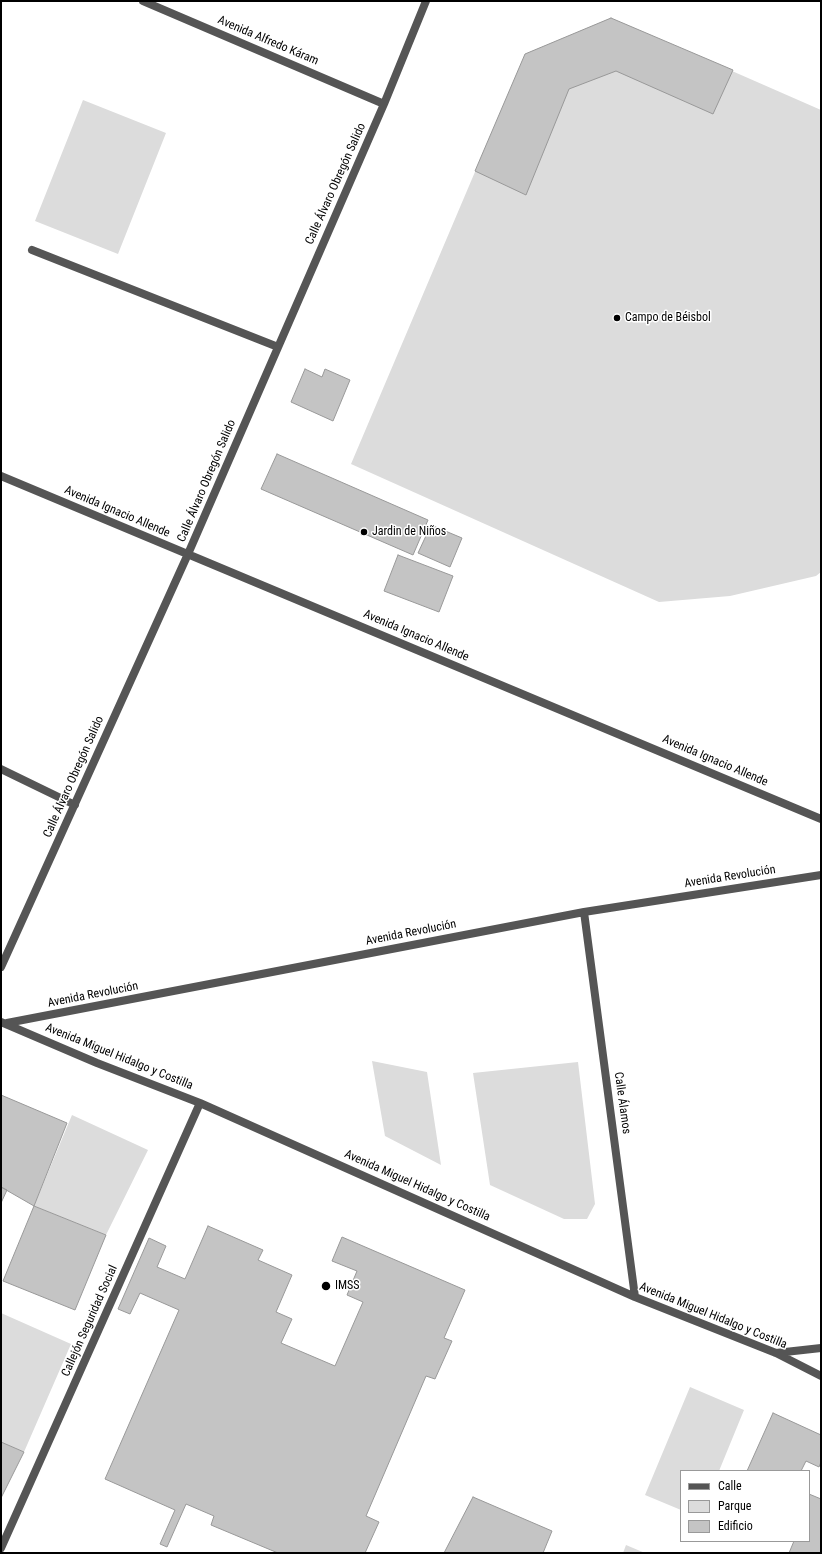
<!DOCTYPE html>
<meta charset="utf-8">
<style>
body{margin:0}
#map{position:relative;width:822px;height:1554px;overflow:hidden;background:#fff;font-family:"Roboto Condensed",sans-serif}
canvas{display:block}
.frame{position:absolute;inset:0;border:2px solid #000;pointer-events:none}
.legend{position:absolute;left:680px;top:1470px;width:130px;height:72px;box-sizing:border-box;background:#fff;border:1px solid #999;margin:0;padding:5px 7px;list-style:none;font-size:12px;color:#000}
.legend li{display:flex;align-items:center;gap:8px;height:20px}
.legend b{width:20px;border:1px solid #999}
</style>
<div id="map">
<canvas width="822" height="1554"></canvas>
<div class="frame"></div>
<ul class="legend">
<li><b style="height:5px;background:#555"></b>Calle</li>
<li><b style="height:11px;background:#dcdcdc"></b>Parque</li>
<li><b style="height:11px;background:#c4c4c4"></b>Edificio</li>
</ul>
</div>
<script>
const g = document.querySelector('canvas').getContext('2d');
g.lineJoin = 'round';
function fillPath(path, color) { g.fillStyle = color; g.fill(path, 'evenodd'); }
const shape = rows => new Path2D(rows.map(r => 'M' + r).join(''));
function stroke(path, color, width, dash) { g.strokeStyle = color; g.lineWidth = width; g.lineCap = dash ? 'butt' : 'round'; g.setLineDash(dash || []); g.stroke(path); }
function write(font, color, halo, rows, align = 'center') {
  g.font = font + ' "Roboto Condensed",sans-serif'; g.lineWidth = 3; g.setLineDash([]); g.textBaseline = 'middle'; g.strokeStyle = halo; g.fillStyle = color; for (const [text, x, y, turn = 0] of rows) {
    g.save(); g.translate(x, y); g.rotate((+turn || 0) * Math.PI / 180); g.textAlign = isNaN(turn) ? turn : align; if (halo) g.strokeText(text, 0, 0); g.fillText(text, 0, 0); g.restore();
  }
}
fillPath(shape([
 [611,18,821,110,821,572,816,576,730,596,659,602,351,464,525,54],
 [83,100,166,133,118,254,35,221],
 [372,1061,427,1072,441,1165,385,1136],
 [578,1062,595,1204,587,1219,564,1219,490,1185,473,1073],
 [72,1115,148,1150,106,1235,34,1206],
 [1,1313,71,1344,24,1452,1,1442],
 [690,1387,744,1410,719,1471,681,1471,681,1510,645,1495],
 [626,1545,645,1553,623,1553]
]), '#dcdcdc');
const building = shape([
 [611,18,733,70,713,114,616,71,569,89,526,195,475,171,525,54,611,18],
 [305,369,322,377,325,369,350,380,333,421,291,402,305,369],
 [277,454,428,520,413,555,261,489,277,454],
 [431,525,462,538,450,567,418,553,431,525],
 [398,555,453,576,439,612,384,591,398,555],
 [1,1095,67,1123,34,1206,1,1187,1,1095],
 [1,1187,7,1190,1,1203,1,1187],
 [34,1206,106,1235,75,1310,3,1281,34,1206],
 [208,1226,263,1250,258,1260,292,1275,276,1312,292,1319,281,1343,335,1366,363,1302,347,1295,357,1271,332,1261,342,1237,465,1290,444,1338,452,1341,435,1379,426,1376,366,1516,379,1522,365,1553,278,1553,211,1525,214,1516,186,1504,167,1547,160,1544,175,1510,105,1479,179,1310,140,1293,130,1314,118,1309,149,1238,166,1246,157,1267,185,1279,208,1226],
 [773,1413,821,1435,821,1462,819,1467,806,1461,801,1471,747,1471,773,1413],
 [1,1442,24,1452,1,1498,1,1442],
 [809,1494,821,1499,821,1553,789,1553,794,1541,809,1541,809,1494],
 [473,1497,552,1531,543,1553,444,1553,473,1497]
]);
fillPath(building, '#c4c4c4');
stroke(building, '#999', 1);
stroke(shape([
 [143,1,384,104],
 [32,250,278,347],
 [1,476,821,819],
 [1,769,75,805],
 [584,912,635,1297],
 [1,967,188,554,384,104,426,1],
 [1,1022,97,1063,200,1103,635,1297,776,1353,821,1376],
 [7,1023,584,912,821,875],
 [776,1353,821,1348],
 [1,1548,200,1103]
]), '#555', 8);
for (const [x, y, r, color] of [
 [617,318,4,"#000"],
 [364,532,4,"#000"],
 [326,1286,5,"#000"]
]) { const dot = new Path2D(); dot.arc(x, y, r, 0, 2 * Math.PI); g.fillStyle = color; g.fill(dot); stroke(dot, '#fff', 1.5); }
write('12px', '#000', '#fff', [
 ["Avenida Alfredo Káram",268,41,23],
 ["Calle Álvaro Obregón Salido",336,184,-66],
 ["Calle Álvaro Obregón Salido",207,481,-67],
 ["Avenida Ignacio Allende",117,512,23],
 ["Avenida Ignacio Allende",416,636,23],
 ["Avenida Ignacio Allende",715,761,23],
 ["Calle Álvaro Obregón Salido",74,777,-66],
 ["Avenida Revolución",730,877,-9],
 ["Avenida Revolución",411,933,-11],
 ["Avenida Revolución",93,995,-11],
 ["Avenida Miguel Hidalgo y Costilla",119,1057,22],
 ["Calle Álamos",622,1103,82],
 ["Avenida Miguel Hidalgo y Costilla",417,1186,24],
 ["Avenida Miguel Hidalgo y Costilla",713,1316,22],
 ["Callejón Seguridad Social",90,1321,-66]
]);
write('12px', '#000', '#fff', [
 ["Campo de Béisbol",625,318],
 ["Jardin de Niños",372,532],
 ["IMSS",335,1286]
], 'left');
</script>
